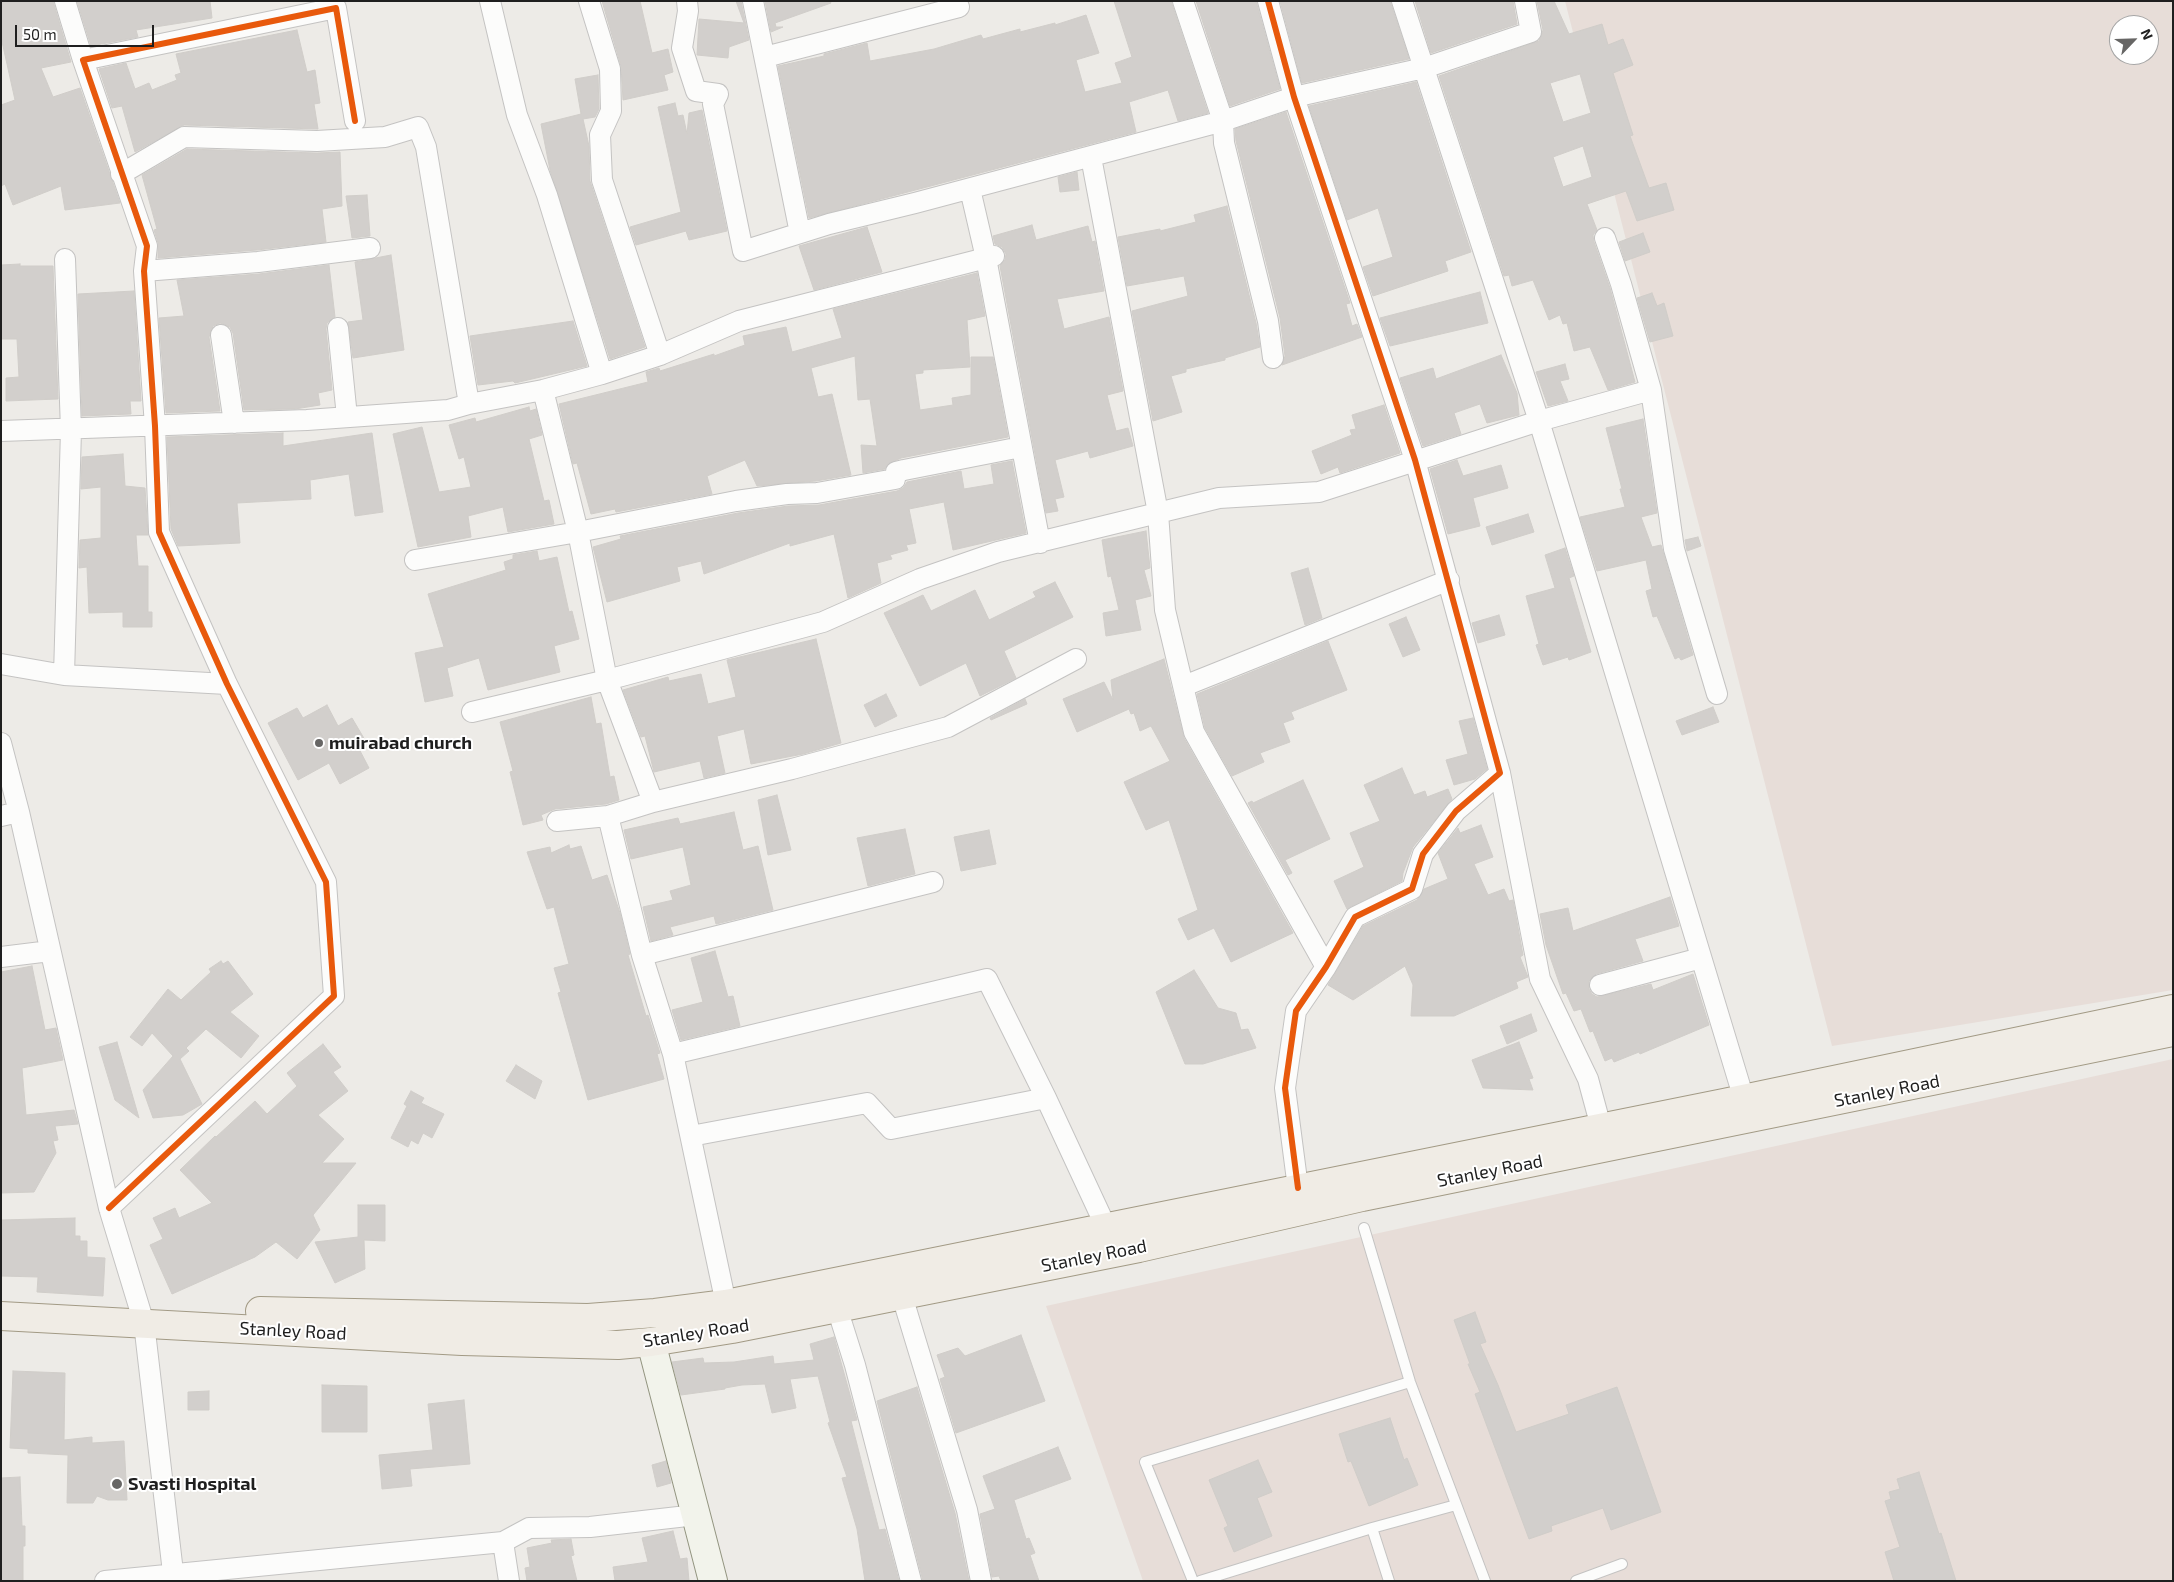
<!DOCTYPE html>
<style>
body{margin:0}
#map{position:relative;width:2174px;height:1582px;overflow:hidden;background:#edebe7;font-family:"Exo 2",sans-serif}
canvas{display:block}
.frame{position:absolute;inset:0;border:2px solid #1f1f1f;pointer-events:none}
.north{position:absolute;left:2109px;top:15px;width:50px;height:50px;box-sizing:border-box;background:#fff;border:1px solid #a5a5a5;border-radius:50%;rotate:66deg;font-size:14px;font-weight:700;line-height:20px;text-align:center;color:#1f1f1f}
.north::after{content:'';display:block;margin:auto;width:18px;height:22px;background:#676665;clip-path:polygon(50% 0,100% 100%,50% 72%,0 100%)}
.scale{position:absolute;left:15px;top:25px;width:139px;height:22px;box-sizing:border-box;border:2px solid #1f1f1f;border-top:0;padding-left:6px;font-size:15px;line-height:18px;white-space:nowrap;color:#1f1f1f;-webkit-text-stroke:4px #fff;paint-order:stroke}
</style>
<div id="map">
<canvas width="2174" height="1582"></canvas>
<div class="frame"></div>
<div class="north">N</div>
<div class="scale">50 m</div>
</div>
<script>
const g = document.querySelector('canvas').getContext('2d');
g.lineJoin = 'round';
function fillPath(path, color) { g.fillStyle = color; g.fill(path, 'evenodd'); }
const shape = rows => new Path2D(rows.map(r => 'M' + r).join(''));
function stroke(path, color, width, dash) { g.strokeStyle = color; g.lineWidth = width; g.lineCap = dash ? 'butt' : 'round'; g.setLineDash(dash || []); g.stroke(path); }
function write(font, color, halo, rows, align = 'center') {
  g.font = font + ' "Exo 2",sans-serif'; g.lineWidth = 4; g.setLineDash([]); g.textBaseline = 'middle'; g.strokeStyle = halo; g.fillStyle = color; for (const [text, x, y, turn = 0] of rows) {
    g.save(); g.translate(x, y); g.rotate((+turn || 0) * Math.PI / 180); g.textAlign = isNaN(turn) ? turn : align; if (halo) g.strokeText(text, 0, 0); g.fillText(text, 0, 0); g.restore();
  }
}
fillPath(shape([
 [1565,1,2173,1,2173,990,1832,1046],
 [2119,25,2149,25,2149,55,2119,55],
 [2173,1059,2173,1581,1143,1581,1046,1306]
]), '#e7ddd8');
const building = shape([
 [1,1,53,1,71,62,41,68,53,97,80,88,120,203,65,210,61,186,13,205,5,184,1,186,1,105,15,100,1,37,1,1],
 [77,1,210,1,212,18,136,30,138,37,91,46,77,1],
 [602,1,640,1,652,53,668,49,673,72,664,75,668,90,623,100,621,66,602,1],
 [736,1,741,1,749,40,729,47,728,58,697,55,699,19,744,23,736,1],
 [765,1,830,1,831,3,775,23,776,27,783,27,771,32,765,1],
 [1114,1,1171,1,1208,113,1178,121,1168,90,1129,102,1136,132,809,218,778,66,824,56,824,54,867,43,870,61,934,49,981,35,983,39,1020,29,1020,32,1055,23,1055,25,1086,15,1099,53,1076,60,1085,92,1122,83,1115,63,1132,57,1114,1],
 [1196,1,1256,1,1280,89,1230,106,1196,1],
 [1280,1,1390,1,1409,59,1302,83,1280,1],
 [1415,1,1513,1,1517,24,1431,53,1415,1],
 [1537,1,1554,1,1569,34,1602,24,1608,45,1623,39,1633,65,1613,73,1633,135,1630,136,1649,188,1666,183,1674,210,1637,221,1626,191,1587,204,1597,230,1593,235,1594,242,1610,288,1635,382,1608,390,1590,347,1574,351,1567,323,1563,324,1560,315,1549,320,1533,280,1512,286,1509,275,1504,276,1439,76,1539,41,1543,30,1537,1],
 [1580,74,1591,113,1563,122,1550,83,1580,74],
 [1583,146,1592,177,1563,187,1553,157,1583,146],
 [297,30,307,72,315,70,320,103,314,104,318,129,184,125,135,152,122,106,112,108,99,69,126,63,135,89,149,83,152,90,177,80,175,75,181,73,176,54,297,30],
 [598,75,599,109,595,117,583,119,589,146,590,181,645,347,610,359,550,170,541,124,581,114,575,79,598,75],
 [1416,82,1471,252,1445,261,1448,271,1373,296,1363,267,1393,257,1378,208,1347,220,1309,106,1416,82],
 [675,103,678,116,683,115,687,134,689,113,702,110,727,231,689,240,686,231,636,245,630,227,681,212,658,107,675,103],
 [1286,112,1350,303,1346,304,1352,326,1357,324,1362,337,1282,365,1285,356,1280,318,1236,141,1235,129,1286,112],
 [187,149,317,153,340,152,342,206,322,209,326,242,257,250,158,258,158,243,154,230,157,229,142,175,187,149],
 [1077,172,1079,190,1060,192,1058,177,1077,172],
 [367,195,370,236,352,238,346,196,367,195],
 [1227,206,1256,323,1260,347,1225,358,1225,360,1186,369,1186,372,1171,376,1182,412,1153,421,1132,311,1188,296,1184,276,1127,286,1118,237,1160,229,1160,231,1196,222,1194,215,1227,206],
 [1032,225,1036,240,1088,226,1092,242,1095,241,1104,291,1057,299,1064,329,1109,317,1123,391,1107,395,1116,431,1128,428,1133,446,1090,458,1088,451,1055,460,1064,497,1055,499,1058,511,1046,513,1000,266,1005,260,1006,254,1002,247,995,244,993,236,1032,225],
 [867,227,882,272,814,290,799,246,867,227],
 [1643,233,1650,252,1625,261,1619,242,1643,233],
 [391,255,404,350,353,358,348,322,363,320,355,262,391,255],
 [20,264,20,266,53,266,58,399,6,401,6,378,19,377,17,339,1,339,1,265,20,264],
 [329,265,335,317,327,323,326,329,332,390,318,393,320,405,295,409,244,410,233,333,230,327,220,323,213,326,209,337,220,411,166,413,159,318,184,316,177,280,259,274,329,265],
 [977,273,985,316,967,320,970,367,923,370,923,373,915,374,920,410,953,405,952,398,971,395,971,357,993,357,1008,437,901,458,888,464,885,469,863,473,861,445,877,446,870,399,858,400,855,356,811,368,818,397,832,394,851,475,816,481,757,486,745,460,707,476,712,494,616,512,615,509,591,514,577,463,573,464,559,404,648,382,646,372,659,368,660,371,714,354,714,356,745,345,743,336,786,327,792,352,842,338,833,309,977,273],
 [134,291,141,401,130,401,131,414,82,416,78,294,134,291],
 [1480,292,1488,323,1390,346,1380,318,1480,292],
 [1652,293,1657,306,1664,303,1673,336,1650,342,1637,298,1652,293],
 [573,321,587,366,515,383,513,381,478,385,470,336,573,321],
 [1501,355,1517,393,1519,415,1487,423,1480,404,1454,413,1461,434,1423,446,1400,378,1433,368,1436,379,1501,355],
 [1565,364,1569,379,1560,381,1568,401,1548,406,1536,372,1565,364],
 [1384,405,1400,453,1340,473,1338,467,1321,474,1312,451,1352,435,1350,430,1356,429,1352,415,1384,405],
 [529,407,530,411,536,409,542,435,529,439,544,501,549,500,554,524,508,532,503,507,468,516,471,537,418,547,393,434,422,427,439,492,471,487,464,457,459,459,449,425,475,418,476,422,529,407],
 [1643,419,1657,513,1641,517,1652,547,1661,545,1693,655,1681,660,1679,657,1675,659,1657,616,1653,617,1646,591,1652,589,1646,560,1597,571,1580,517,1625,507,1620,489,1622,489,1606,428,1643,419],
 [283,433,283,446,372,433,383,512,355,516,349,474,310,480,311,499,237,503,240,543,178,546,171,529,167,437,283,433],
 [123,454,125,486,145,488,148,535,136,535,138,566,148,566,148,612,152,612,152,627,123,627,123,612,89,613,87,567,79,568,80,540,101,538,101,487,81,489,82,457,123,454],
 [1457,460,1463,476,1501,465,1508,488,1473,498,1480,526,1448,534,1430,469,1457,460],
 [1012,461,1026,533,953,550,944,502,909,509,916,543,906,545,908,550,890,555,892,559,877,563,881,583,848,598,834,534,790,546,790,543,704,574,701,561,677,567,680,581,607,602,593,547,621,539,620,536,738,513,788,506,819,505,897,491,903,488,907,482,961,471,964,489,994,484,991,465,1012,461],
 [1528,514,1534,532,1492,545,1486,527,1528,514],
 [1146,531,1150,568,1144,570,1151,596,1135,600,1141,630,1106,636,1103,613,1119,610,1111,576,1108,577,1102,540,1146,531],
 [1698,537,1701,546,1687,551,1685,540,1698,537],
 [1565,548,1574,576,1569,578,1591,652,1569,660,1568,657,1543,665,1536,645,1539,644,1526,596,1555,588,1545,555,1565,548],
 [537,551,539,561,557,557,569,612,572,611,579,639,554,646,560,672,488,690,479,658,447,668,453,696,425,702,415,653,444,647,428,594,506,570,504,562,513,559,513,555,537,551],
 [1308,568,1322,618,1305,625,1291,573,1308,568],
 [1055,582,1073,617,1004,651,1016,678,980,696,966,663,920,686,884,613,923,595,931,611,975,590,989,620,1036,597,1033,592,1055,582],
 [1499,615,1505,635,1478,643,1472,623,1499,615],
 [1406,617,1420,650,1403,657,1389,624,1406,617],
 [816,639,841,743,803,754,751,764,744,729,717,736,725,773,704,778,700,761,654,772,645,736,641,737,623,690,668,677,669,681,701,674,708,704,736,697,727,660,816,639],
 [1328,641,1347,690,1291,712,1294,719,1283,723,1290,742,1260,753,1264,762,1232,776,1205,728,1197,694,1328,641],
 [1164,659,1184,738,1293,933,1231,962,1214,928,1188,940,1178,919,1198,910,1169,820,1146,830,1124,782,1170,761,1151,726,1140,731,1134,713,1131,714,1129,709,1077,732,1063,699,1104,682,1113,700,1111,680,1164,659],
 [886,694,897,716,875,727,864,705,886,694],
 [591,697,596,724,601,723,610,777,614,776,619,800,606,804,555,809,541,815,543,820,523,825,510,772,513,771,500,722,591,697],
 [1025,699,1027,704,991,720,990,718,1025,699],
 [327,705,338,726,352,718,365,740,357,745,369,768,340,784,329,763,298,780,268,723,297,708,303,718,327,705],
 [1713,707,1719,722,1682,735,1676,721,1713,707],
 [1473,718,1487,769,1475,779,1454,785,1446,760,1468,754,1459,721,1473,718],
 [1402,768,1414,795,1425,791,1427,797,1448,789,1452,799,1413,847,1403,873,1402,881,1347,909,1334,881,1364,867,1350,833,1380,821,1364,785,1402,768],
 [1303,780,1330,839,1285,860,1292,873,1288,875,1248,803,1252,801,1253,803,1303,780],
 [777,795,791,850,768,855,758,800,777,795],
 [734,812,743,850,758,846,773,910,716,924,714,916,670,927,673,935,651,941,643,907,673,900,670,891,691,885,683,847,631,859,624,830,678,818,680,824,734,812],
 [1481,825,1493,857,1474,864,1488,895,1504,889,1509,901,1513,900,1523,955,1520,957,1528,977,1516,982,1518,988,1454,1016,1411,1016,1413,985,1405,966,1353,1000,1328,985,1363,926,1417,900,1424,889,1448,879,1438,853,1458,828,1460,833,1481,825],
 [905,829,915,874,868,886,857,838,905,829],
 [989,830,996,864,961,871,954,837,989,830],
 [569,845,570,849,581,846,592,880,607,875,620,913,630,954,628,955,646,1016,648,1015,660,1053,657,1054,664,1079,588,1100,558,993,561,992,554,968,569,964,554,907,547,909,527,852,550,847,551,853,569,845],
 [1670,897,1679,926,1635,939,1643,961,1596,974,1589,981,1589,989,1592,994,1597,997,1651,984,1653,990,1693,974,1709,1025,1640,1054,1639,1052,1614,1062,1612,1058,1605,1061,1593,1031,1590,1032,1581,1009,1574,1011,1566,993,1563,994,1546,945,1540,914,1568,908,1573,931,1670,897],
 [715,951,728,997,733,996,740,1026,681,1040,672,1010,703,1002,691,958,715,951],
 [221,961,223,964,228,961,253,994,230,1012,259,1036,241,1058,206,1029,186,1048,189,1051,180,1059,202,1104,183,1115,153,1118,143,1090,173,1056,152,1033,142,1046,130,1037,168,989,181,1000,211,972,209,969,221,961],
 [32,966,45,1030,56,1028,63,1060,22,1068,26,1115,74,1110,78,1124,55,1126,58,1140,53,1141,56,1153,34,1192,1,1193,1,972,32,966],
 [1194,970,1218,1008,1236,1013,1241,1030,1248,1029,1256,1048,1203,1064,1185,1064,1156,992,1194,970],
 [1531,1014,1537,1031,1507,1044,1500,1026,1531,1014],
 [117,1042,139,1118,115,1100,99,1047,117,1042],
 [1519,1042,1533,1078,1529,1079,1533,1090,1483,1088,1472,1060,1519,1042],
 [323,1044,341,1067,333,1072,348,1091,318,1115,344,1139,322,1163,356,1163,313,1215,320,1230,297,1259,276,1242,255,1257,172,1294,150,1245,163,1239,153,1218,175,1208,179,1218,212,1203,180,1170,215,1136,216,1137,255,1101,267,1114,297,1086,287,1073,323,1044],
 [516,1065,542,1081,535,1099,506,1081,516,1065],
 [411,1091,424,1098,421,1103,444,1114,432,1138,423,1133,418,1144,411,1140,408,1147,391,1138,407,1106,404,1104,411,1091],
 [358,1205,385,1205,385,1241,364,1240,365,1269,335,1283,315,1242,358,1237,358,1205],
 [75,1218,75,1236,80,1236,80,1241,87,1241,87,1257,105,1258,103,1296,37,1292,38,1277,1,1276,1,1220,75,1218],
 [1475,1312,1486,1342,1480,1344,1498,1385,1516,1432,1569,1414,1566,1405,1617,1387,1661,1512,1611,1530,1603,1508,1551,1526,1552,1531,1529,1539,1475,1394,1480,1392,1468,1364,1470,1364,1454,1320,1475,1312],
 [1021,1335,1045,1401,956,1433,940,1379,945,1377,937,1355,958,1348,965,1356,1021,1335],
 [834,1337,857,1420,851,1421,879,1530,885,1529,899,1581,865,1581,857,1529,842,1478,847,1477,828,1423,830,1422,818,1376,790,1379,796,1408,772,1413,765,1384,742,1385,725,1388,725,1389,681,1395,672,1362,703,1358,704,1363,734,1362,773,1356,774,1364,814,1360,810,1344,834,1337],
 [13,1371,65,1373,64,1440,92,1437,92,1443,124,1441,127,1500,108,1500,97,1496,93,1503,67,1503,68,1455,28,1453,28,1449,10,1448,13,1371],
 [322,1385,367,1386,367,1432,322,1432,322,1385],
 [917,1387,955,1513,969,1581,923,1581,877,1401,917,1387],
 [209,1391,209,1410,188,1410,188,1392,209,1391],
 [464,1400,470,1464,410,1469,412,1486,382,1489,379,1455,433,1450,428,1404,464,1400],
 [1390,1418,1404,1460,1407,1458,1418,1485,1369,1506,1351,1461,1348,1462,1339,1434,1390,1418],
 [1058,1447,1071,1479,1014,1500,1026,1539,1029,1538,1035,1553,1030,1555,1039,1581,1001,1581,999,1576,992,1577,980,1514,995,1509,983,1476,1058,1447],
 [1258,1460,1272,1492,1257,1498,1272,1536,1234,1552,1224,1528,1228,1526,1209,1480,1258,1460],
 [666,1461,671,1483,657,1487,652,1465,666,1461],
 [1919,1472,1939,1534,1941,1533,1956,1581,1894,1581,1885,1552,1900,1547,1885,1501,1891,1499,1889,1492,1900,1489,1897,1479,1919,1472],
 [20,1477,22,1526,25,1526,25,1546,23,1546,23,1581,1,1581,1,1478,20,1477],
 [673,1531,680,1559,687,1558,689,1581,615,1581,613,1567,648,1562,642,1538,673,1531],
 [571,1539,574,1555,571,1556,577,1581,527,1581,525,1568,530,1567,527,1548,552,1543,551,1540,571,1539]
]);
fillPath(building, '#d2cfcc');
stroke(building, '#d0cdc9', 1);
const lane = shape([
 [1364,1228,1410,1382,1485,1581],
 [1372,1528,1389,1581],
 [1193,1581,1145,1462,1410,1382],
 [1200,1581,1372,1528,1456,1505],
 [1576,1581,1622,1564]
]);
const street = shape([
 [65,1,83,60],
 [490,1,517,115,547,195,602,374],
 [589,1,610,69,611,111,600,135,602,180,660,355],
 [687,1,688,11,682,48,696,91,718,94,713,104,743,251,829,224,915,203,1223,121,1294,97,1424,68,1531,32,1525,1],
 [753,1,800,233],
 [1183,1,1223,121,1224,143,1268,321,1273,358],
 [1268,1,1294,97,1415,460,1500,773,1456,811,1423,854,1412,889,1355,917,1326,967,1296,1011,1285,1088,1298,1188],
 [1402,1,1539,421,1744,1099],
 [765,57,959,7],
 [1091,157,1158,513,1165,610,1194,732,1326,967],
 [121,174,184,137,317,141,385,137,418,127,426,147,469,404],
 [970,189,986,258,1040,543],
 [1605,238,1621,284,1651,390,1674,549,1717,694],
 [144,271,258,262,370,248],
 [338,328,347,417],
 [221,335,234,423],
 [543,390,578,532,607,680,653,802],
 [1,431,307,420,448,410,469,404,543,390,602,374,660,355,739,321,994,256],
 [415,560,578,532,736,501,787,494,817,493,895,479,896,472,904,470,1021,447],
 [1,664,64,675,71,430,65,259],
 [64,675,227,684],
 [1184,686,1449,580],
 [472,712,607,680,823,622,920,579,998,552,1219,498,1319,492,1539,421,1651,390],
 [1,743,19,812,109,1208,144,1323,174,1581],
 [1500,773,1540,979,1588,1079,1601,1127],
 [1,816,19,812],
 [608,816,642,955,673,1054,726,1304],
 [557,821,608,816,653,802,792,769,948,727,1076,659],
 [642,955,933,882],
 [1,957,50,951],
 [1600,985,1701,958],
 [673,1054,987,979,1046,1098],
 [691,1136,867,1103,891,1129,1046,1098,1106,1227],
 [109,1208,334,996,326,882,227,684,159,532,155,426,144,271,147,246,83,60,336,8,355,121],
 [902,1296,967,1510,981,1581],
 [837,1308,855,1365,911,1581],
 [503,1542,509,1581],
 [105,1581,503,1542,529,1528,590,1527,696,1515]
]);
const secondary = shape([
 [651,1342,713,1581]
]);
const primary = shape([
 [260,1311,588,1318,655,1313,726,1304,1724,1103,2173,1009],
 [1,1316,462,1341,618,1345,651,1342,732,1329,1139,1248,1362,1197,2173,1032]
]);
stroke(lane, '#c4c3c2', 12);
stroke(street, '#c4c3c2', 22);
stroke(secondary, '#939580', 30);
stroke(primary, '#a29a85', 30);
stroke(lane, '#fcfcfb', 10);
stroke(street, '#fcfcfb', 20);
stroke(secondary, '#f2f3eb', 28);
stroke(primary, '#f0ece5', 28);
stroke(shape([
 [1268,1,1294,97,1415,460,1500,773,1456,811,1423,854,1412,889,1355,917,1326,967,1296,1011,1285,1088,1298,1188],
 [109,1208,334,996,326,882,227,684,159,532,155,426,144,271,147,246,83,60,336,8,355,121]
]), '#e8590c', 6);
for (const [x, y, r, color] of [
 [319,743,5,"#676665"],
 [117,1484,6,"#676665"]
]) { const dot = new Path2D(); dot.arc(x, y, r, 0, 2 * Math.PI); g.fillStyle = color; g.fill(dot); stroke(dot, '#fff', 2); }
write('bold 18px', '#1f1f1f', '#fff', [
 ["muirabad church",329,743],
 ["Svasti Hospital",128,1484]
], 'left');
write('18px', '#1f1f1f', '#fff', [
 ["Stanley Road",1887,1091,-11],
 ["Stanley Road",1490,1171,-11],
 ["Stanley Road",1094,1256,-11],
 ["Stanley Road",293,1331,3],
 ["Stanley Road",696,1333,-9]
]);
</script>
